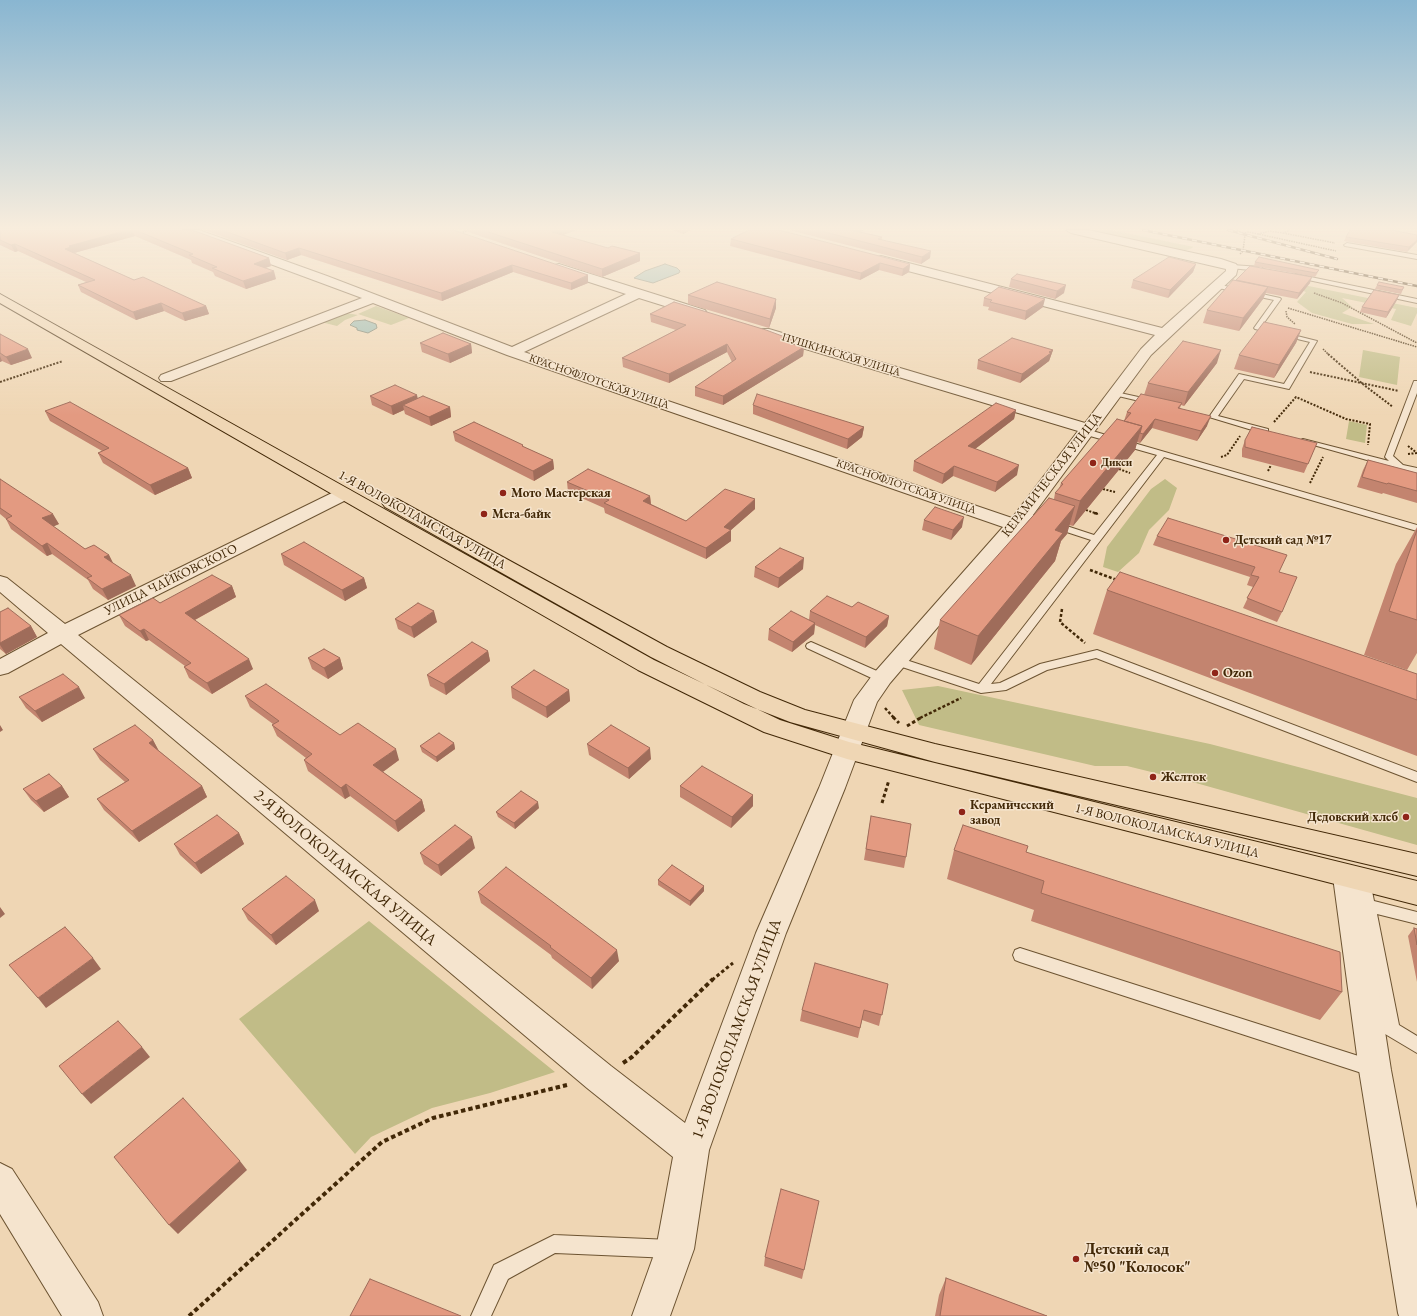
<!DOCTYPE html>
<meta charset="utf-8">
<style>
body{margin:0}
canvas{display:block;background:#efd6b4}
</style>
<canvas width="1417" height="1316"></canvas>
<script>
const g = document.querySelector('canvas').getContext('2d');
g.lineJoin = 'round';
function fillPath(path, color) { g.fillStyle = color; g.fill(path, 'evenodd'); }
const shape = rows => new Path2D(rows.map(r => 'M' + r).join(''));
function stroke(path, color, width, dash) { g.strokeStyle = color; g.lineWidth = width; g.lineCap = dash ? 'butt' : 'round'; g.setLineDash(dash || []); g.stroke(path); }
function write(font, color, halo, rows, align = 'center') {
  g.font = font + ' "EB Garamond",serif'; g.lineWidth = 3; g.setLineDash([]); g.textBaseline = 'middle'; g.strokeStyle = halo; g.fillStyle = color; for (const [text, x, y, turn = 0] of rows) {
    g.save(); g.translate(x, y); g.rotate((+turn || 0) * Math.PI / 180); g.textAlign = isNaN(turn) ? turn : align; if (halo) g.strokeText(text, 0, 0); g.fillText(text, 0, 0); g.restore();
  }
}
fillPath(shape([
 [1090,230,1111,230,1194,247,1185,251],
 [1269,278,1417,308,1417,313,1411,326,1391,320,1396,309,1342,298,1352,307,1342,313,1374,324,1352,324,1312,313,1297,302,1306,292],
 [376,306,409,318,391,325,358,314],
 [346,313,358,315,345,320,337,326,321,322],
 [1363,350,1400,357,1397,385,1359,377],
 [1349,421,1367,425,1365,443,1346,439],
 [1165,479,1177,488,1169,510,1149,530,1139,553,1118,572,1103,567,1107,547,1151,489],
 [938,686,1210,744,1417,798,1417,845,1196,783,1127,766,1095,766,919,725,902,690],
 [369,921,555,1072,490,1093,432,1108,371,1137,355,1154,239,1019]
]), '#c1bc87');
const water = shape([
 [665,264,677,268,680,271,679,273,653,283,634,278,645,271,665,264],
 [365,320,376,324,377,328,368,333,357,330,357,328,350,325,354,321,365,320]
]);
fillPath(water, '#9ab9af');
stroke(water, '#777f6c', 1);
const service = shape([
 [1347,243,1417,255,1417,259,1345,246,1344,245,1347,243],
 [1232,265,1261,267,1264,269,1261,271,1230,268,1229,267,1232,265],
 [1296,274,1417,299,1417,303,1294,277,1294,275,1296,274],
 [1216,284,1280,298,1281,299,1261,327,1317,341,1289,389,1244,379,1218,416,1268,429,1268,433,1262,433,1209,417,1239,374,1284,384,1310,342,1255,329,1254,328,1274,300,1214,287,1213,286,1216,284],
 [1414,381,1417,381,1417,393,1393,456,1403,465,1417,468,1417,474,1299,441,1303,439,1389,461,1385,457,1414,381],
 [1111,391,1152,400,1156,402,1152,404,1114,395,1111,395,1111,391],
 [1083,430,1089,430,1417,525,1417,531,1164,457,991,684,1000,683,1040,664,1097,650,1417,772,1417,782,1096,658,1047,670,1006,690,981,693,893,664,891,661,897,657,979,684,1091,540,1021,517,1021,513,1027,513,1094,535,1157,455,1083,434,1083,430],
 [811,642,886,675,888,678,882,682,878,681,807,648,806,646,807,644,811,642],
 [1363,875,1368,877,1370,881,1374,901,1417,912,1417,924,1377,914,1399,1025,1417,1036,1417,1053,1380,1031,1378,1026,1382,1020,1356,881,1358,877,1363,875],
 [1020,948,1371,1060,1377,1062,1379,1068,1377,1074,1371,1076,1020,962,1015,960,1013,955,1015,950,1020,948],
 [554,1235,671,1240,678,1242,680,1249,678,1256,671,1258,555,1253,508,1279,491,1316,471,1316,494,1265,554,1235]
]);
const minor = shape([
 [183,230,199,230,327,276,512,347,626,294,555,271,553,268,555,265,559,264,705,310,707,313,705,316,700,317,639,298,524,352,1012,518,1078,431,759,335,757,332,759,329,769,329,1085,423,1141,349,1155,335,877,263,875,260,877,257,881,256,1162,328,1226,271,1226,269,1071,233,1066,230,1088,230,1221,259,1236,264,1238,267,1236,275,1151,355,1030,519,890,683,877,702,845,788,786,933,709,1150,694,1249,670,1316,632,1316,656,1249,673,1157,587,1088,61,644,8,673,0,675,0,659,48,633,0,592,0,576,7,578,65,624,338,490,344,489,350,490,353,494,350,498,78,635,611,1066,685,1123,756,933,819,788,854,700,874,673,1003,527,507,355,373,303,171,381,161,381,159,378,161,375,362,298,184,232,183,230],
 [1347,866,1357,869,1361,877,1391,1070,1417,1209,1417,1316,1399,1316,1398,1313,1359,1070,1333,877,1337,869,1347,866],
 [0,1163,12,1169,98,1302,103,1316,62,1316,0,1214,0,1163]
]);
const primary = shape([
 [0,294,654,660,780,720,849,742,1417,881,1417,905,847,759,764,732,638,670,0,303,0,294],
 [391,498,397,499,667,647,760,692,805,710,935,744,1417,854,1417,876,935,762,790,722,744,704,651,657,385,507,382,503,385,499,391,498]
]);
stroke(service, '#6d5432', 2);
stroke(minor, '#6d5432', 2);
stroke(primary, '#422807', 2);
stroke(shape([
 [1237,230,1243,233],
 [1283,233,1335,243],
 [458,234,469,230],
 [1258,234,1270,231,1283,233,1290,230],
 [1240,254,1243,251,1245,235,1243,233,1249,232,1336,251],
 [1314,293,1342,303,1417,343],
 [1288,308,1417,347],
 [1286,311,1287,317,1295,324],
 [1323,349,1329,355]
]), '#422807', 1.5, [1.5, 1]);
stroke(shape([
 [1328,354,1364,385,1393,407],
 [1310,372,1399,391],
 [0,382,63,361],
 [1274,422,1296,397,1346,419,1370,424,1368,445],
 [1408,446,1417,453],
 [1408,454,1417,453],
 [1221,457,1227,455,1240,436],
 [1119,469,1130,473],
 [1268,471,1271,465],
 [1310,483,1323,457],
 [1103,489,1115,492],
 [1086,510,1098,514]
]), '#422807', 2, [2, 1.5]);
stroke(shape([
 [1094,513,1099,514],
 [1090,570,1117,580],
 [1062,609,1060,622,1085,643],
 [885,708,894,718],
 [920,718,961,698]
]), '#422807', 2.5, [3, 2]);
stroke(shape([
 [893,717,899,723],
 [907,726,922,717],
 [882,803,889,780],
 [712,980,733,963]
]), '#422807', 3, [3.5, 2.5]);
stroke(shape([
 [623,1063,632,1057,713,979],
 [189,1316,382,1142,433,1118,567,1085]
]), '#422807', 4, [4.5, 3]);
fillPath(service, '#f5e4ce');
fillPath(minor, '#f5e4ce');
fillPath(primary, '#efd6b4');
const rail = shape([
 [1143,230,1417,286],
 [1228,230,1337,259]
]);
stroke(rail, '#422807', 2.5);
stroke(rail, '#f5e4ce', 1.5, [5]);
fillPath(shape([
 [0,230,192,230,269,258,271,266,265,268,276,279,246,289,215,276,213,272,192,263,191,260,135,236,74,253,134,280,206,306,209,314,185,321,164,311,136,320,81,292,78,285,86,282,18,251,15,252,0,245],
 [204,230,458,230,456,231,588,283,571,290,513,272,442,301,301,255,287,260],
 [462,230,577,230,563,235,608,248,640,253,640,261,602,277],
 [671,230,691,230,683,234],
 [789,230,864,230,860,232,882,237,882,240,930,258,921,264],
 [1417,235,1407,252,1344,241,1346,237],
 [731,239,910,264,909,272,902,276,879,270,860,280,730,246],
 [1255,262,1319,270,1317,274,1315,277,1254,266],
 [1196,264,1193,272,1168,298,1131,288,1133,280],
 [1017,274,1064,293,1055,299,1009,287,1011,279],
 [1236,280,1310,283,1297,299,1266,293,1263,299,1239,331,1203,323,1207,310],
 [1377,285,1404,287,1401,294,1375,289],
 [688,295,776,299,776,308,769,328,688,304],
 [1399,295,1397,300,1386,318,1360,312,1362,307],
 [984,298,1043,307,1025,320,988,310,989,307,983,306],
 [650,314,792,344,804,347,803,356,723,405,695,396,695,387,732,362,727,352,669,383,623,367,622,358,676,330,651,322],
 [1301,330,1296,343,1274,378,1234,369,1239,355],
 [0,334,32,358,11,365,2,361,0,362],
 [420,343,471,344,472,353,450,363,422,352],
 [1053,350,1049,361,1020,383,977,369,978,360],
 [1217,363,1184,406,1181,405,1180,408,1207,426,1197,441,1152,428,1140,443,1137,442,1135,450,1073,526,1069,525,1067,534,1061,541,1055,561,971,665,934,649,940,620,1054,499,1055,493,1059,489,1061,483,1124,421,1127,412,1144,395,1148,383],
 [370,396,417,398,450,407,451,417,431,426,405,414,404,410,393,415,372,405],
 [753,405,864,427,862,437,847,449,753,414],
 [1016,410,1014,419,975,449,1017,475,995,492,953,476,942,484,913,471,914,461],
 [45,411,188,468,192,478,155,495,103,463,98,453,102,451,50,421],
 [453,432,524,447,553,460,554,469,534,481,455,441],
 [1245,440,1317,443,1304,473,1242,457,1242,449],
 [1368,460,1417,473,1417,503,1383,493,1382,494,1357,487,1363,470],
 [0,479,59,524,53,526,85,549,109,555,113,563,136,586,108,600,93,589,88,580,52,554,47,556,11,529,6,519,0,514],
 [567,482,650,496,651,504,686,521,755,509,731,530,731,541,706,559,605,513,604,508,568,492],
 [924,520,962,527,951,540,922,530],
 [1417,527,1417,653,1407,670,1364,655,1396,564],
 [1157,536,1279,572,1282,612,1277,622,1243,608,1253,587,1247,585,1250,577,1153,545],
 [281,554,364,578,367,588,345,601,284,565],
 [755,567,803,569,778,588,754,577],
 [232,586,236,597,195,620,253,669,212,694,189,678,184,667,185,666,149,640,146,641,125,626,119,615,160,603],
 [1107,590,1417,674,1417,756,1093,634],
 [852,607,889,616,887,626,865,648,815,625,814,634,792,652,768,640,769,629,809,620,810,611],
 [0,612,31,626,37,637,6,654,0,649],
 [395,619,437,622,414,638,398,629],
 [488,651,490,661,446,695,430,686,427,675],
 [308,658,340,658,343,669,328,679,312,669],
 [511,687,569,690,570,701,547,718,512,698],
 [245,696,399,760,383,772,422,800,425,811,398,832,350,796,345,799,308,771,304,760,306,758,277,736,272,725,273,724,250,707],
 [19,697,85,698,42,722,26,708],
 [153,740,158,750,202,786,207,797,139,842,104,810,97,799,125,782,100,760,93,749],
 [454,743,455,749,437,762,422,752,420,746],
 [587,744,651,759,629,779,589,755],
 [62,786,69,797,44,812,31,800,23,789],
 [680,786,753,795,753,806,731,828,680,797],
 [539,808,515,829,498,817,496,812],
 [871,816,906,857,904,868,864,860],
 [239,833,244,844,201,874,180,855,174,844],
 [475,848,441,876,424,864,420,853],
 [954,850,1026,852,1342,992,1320,1020,1031,921,1034,910,947,879],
 [658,880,704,886,704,891,690,906,658,885],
 [478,892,619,961,592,989,552,958,551,955,481,903],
 [242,909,319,911,276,945,248,920],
 [1414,928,1417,929,1417,982,1408,936],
 [888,984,879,1026,862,1020,858,1038,800,1021,802,1010],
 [817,1210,802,1279,764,1266,765,1257],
 [946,1278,1047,1316,935,1316,939,1295]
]), '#c3846f');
fillPath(shape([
 [128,230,132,230,135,236,74,253,65,249,69,246],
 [557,230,577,230,552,239,552,232],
 [683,230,691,230,683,234],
 [850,230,864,230,849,237],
 [1417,240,1417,242,1407,252,1409,247],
 [15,244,18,251,15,252,11,245],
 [299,248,301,255,287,260,285,253],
 [931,251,930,258,921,264,922,257],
 [640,253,640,261,602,277,602,269],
 [269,258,271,266,256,271,254,264],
 [880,263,879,270,860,280,861,273],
 [910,264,909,272,902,276,903,269],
 [1196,264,1193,272,1168,298,1170,290],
 [512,265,513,272,442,301,441,293],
 [274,271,276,279,246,289,243,281],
 [588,275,588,283,571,290,571,283],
 [1312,277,1310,283,1297,299,1299,293],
 [1066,285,1064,293,1055,299,1057,291],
 [1268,287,1263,299,1239,331,1243,318],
 [1399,295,1397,300,1386,318,1388,312],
 [776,299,776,308,769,328,770,319],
 [1045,299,1043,307,1025,320,1026,311],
 [161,303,164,311,136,320,133,312],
 [206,306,209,314,185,321,182,313],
 [1301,330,1296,343,1274,378,1279,365],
 [793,340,792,349,788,343],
 [471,344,472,353,450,363,448,354],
 [727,344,727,352,669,383,669,374],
 [804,347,803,356,723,405,723,396],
 [28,349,32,358,11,365,6,357],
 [1053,350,1049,361,1020,383,1022,374],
 [1221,350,1217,363,1184,406,1188,392],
 [0,356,2,361,0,362],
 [417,395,419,404,403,405,404,410,393,415,391,406],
 [450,407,451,417,431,426,429,417],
 [1016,410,1014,419,966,456,968,446],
 [1211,416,1207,426,1197,441,1201,431],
 [1155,419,1152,428,1140,443,1143,434],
 [1142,426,1135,450,1073,526,1080,501],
 [864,427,862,437,847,449,848,439],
 [553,460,554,469,534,481,533,471],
 [1019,465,1017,475,995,492,997,482],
 [954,466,953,476,942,484,944,474],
 [188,468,192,478,155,495,150,485],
 [650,496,651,506,643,501],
 [755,499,755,509,731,530,731,541,706,559,706,548,724,527],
 [1075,506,1067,534,1061,541,1055,561,971,665,978,636,1055,530],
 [53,514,59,524,48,529,42,518],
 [964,517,962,527,951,540,953,530],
 [47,543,52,554,47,556,42,546],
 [109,555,114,565,104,557],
 [804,558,803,569,778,588,779,578],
 [131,575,136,586,108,600,102,589],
 [364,578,367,588,345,601,342,590],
 [232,586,236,597,189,623,185,613],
 [434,611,437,622,414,638,411,627],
 [889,616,887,626,865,648,866,637],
 [815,623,814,634,792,652,793,642],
 [31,626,37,637,6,654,0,645,0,643],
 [144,629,149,640,146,641,140,631],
 [488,651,490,661,446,695,444,684],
 [340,658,343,669,328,679,324,668],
 [249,659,253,669,212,694,207,683],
 [79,687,85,698,42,722,35,711],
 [569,690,570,701,547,718,546,707],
 [0,725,3,730,0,732],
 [153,740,159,751,149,743],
 [454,743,455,749,437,762,436,757],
 [650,748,651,759,629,779,628,768],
 [396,749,399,760,377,776,373,765],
 [346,784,350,796,345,799,341,788],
 [62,786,69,797,44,812,36,801],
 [202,786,207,797,139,842,132,831],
 [753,795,753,806,731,828,732,817],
 [422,800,425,811,398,832,395,821],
 [538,802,539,808,515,829,514,823],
 [239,833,244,844,201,874,195,863],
 [472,837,475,848,441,876,438,865],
 [704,886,704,891,690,906,690,901],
 [315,900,319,911,276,945,271,935],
 [0,907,5,914,0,918],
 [617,950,619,961,592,989,591,978],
 [93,958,101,969,46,1008,38,998],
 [142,1047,150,1057,91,1104,82,1094],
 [240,1161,247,1170,178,1234,169,1225]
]), '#9f6c5a');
const building = shape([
 [0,230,128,230,69,246,71,247,65,249,134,280,143,277,206,306,182,313,161,303,133,312,78,285,95,280,15,244,11,245,0,240,0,230],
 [135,230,192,230,269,258,254,264,274,271,243,281,212,268,217,267,189,255,193,254,135,230],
 [222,230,453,230,588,275,571,283,512,265,441,293,299,248,285,253,222,230],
 [482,230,557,230,552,232,608,248,612,246,640,253,602,269,482,230],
 [749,230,779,230,910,264,903,269,880,263,861,273,731,239,749,230],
 [817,230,851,230,882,237,878,239,931,251,922,257,817,230],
 [1350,230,1392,230,1417,235,1417,240,1409,247,1346,237,1350,230],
 [1169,257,1196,264,1170,290,1133,280,1169,257],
 [1259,257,1319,270,1316,273,1255,262,1259,257],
 [1250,266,1312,277,1299,293,1236,280,1250,266],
 [1017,274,1066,285,1057,291,1011,279,1017,274],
 [1233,280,1268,287,1243,318,1207,310,1233,280],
 [717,282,776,299,770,319,688,295,717,282],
 [1379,282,1404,287,1402,290,1377,285,1379,282],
 [999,287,1045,299,1026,311,990,302,992,300,984,298,999,287],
 [1374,290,1399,295,1388,312,1362,307,1374,290],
 [674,302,766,330,793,340,788,343,804,347,723,396,695,387,736,359,727,344,669,374,622,358,686,325,650,314,674,302],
 [1264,322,1301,330,1279,365,1239,355,1264,322],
 [443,333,471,344,448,354,420,343,443,333],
 [0,334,28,349,6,357,0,353,0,334],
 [1012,338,1053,350,1049,352,1051,353,1022,374,978,360,1012,338],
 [1183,341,1221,350,1188,392,1148,383,1183,341],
 [395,385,417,395,391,406,370,396,395,385],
 [757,394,864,427,848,439,753,405,757,394],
 [1141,394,1182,403,1178,408,1211,416,1201,431,1155,419,1143,434,1140,433,1142,426,1124,421,1131,413,1127,412,1141,394],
 [423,396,450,407,429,417,403,405,423,396],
 [70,402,188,468,150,485,98,453,109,448,45,411,70,402],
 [996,403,1016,410,968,446,1019,465,997,482,954,466,944,474,914,461,996,403],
 [1117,419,1142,426,1080,501,1055,493,1063,484,1061,483,1117,419],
 [474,422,523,445,522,446,553,460,533,471,453,432,474,422],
 [1252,427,1317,443,1308,464,1245,447,1245,440,1252,427],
 [1368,460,1417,473,1417,491,1388,483,1387,484,1362,477,1368,460],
 [588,469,650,496,643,501,686,521,725,489,755,499,724,527,731,530,706,548,604,503,609,500,567,482,588,469],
 [0,479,53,514,42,518,85,549,94,545,109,555,104,557,131,575,102,589,87,578,92,576,47,543,42,546,6,519,12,516,0,508,0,479],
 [1049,498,1075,506,1055,530,1063,533,978,636,940,620,1049,498],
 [935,507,964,517,953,530,924,520,935,507],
 [1168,518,1287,555,1279,572,1297,577,1282,612,1247,598,1259,577,1251,575,1255,567,1157,536,1168,518],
 [1417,530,1417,620,1389,611,1417,530],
 [304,542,364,578,342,590,281,554,304,542],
 [780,548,804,558,779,578,755,567,780,548],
 [1120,572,1417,674,1417,700,1107,590,1120,572],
 [212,575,232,586,185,613,249,659,207,683,184,667,191,663,144,629,140,631,119,615,153,598,160,603,212,575],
 [827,596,852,607,858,602,889,616,866,637,810,611,827,596],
 [418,603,434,611,411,627,395,619,418,603],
 [8,608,31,626,0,643,0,612,8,608],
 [791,611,815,623,793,642,769,629,791,611],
 [472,642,488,651,444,684,427,675,472,642],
 [324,649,340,658,324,668,308,658,324,649],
 [534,670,569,690,546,707,511,687,534,670],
 [63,674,79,687,35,711,19,697,63,674],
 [266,684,340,735,358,723,396,749,373,765,422,800,395,821,346,784,341,788,304,760,312,754,272,725,279,721,245,696,266,684],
 [135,725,153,740,149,743,202,786,132,831,97,799,129,780,93,749,135,725],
 [611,725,650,748,628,768,587,744,611,725],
 [439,733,454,743,436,757,420,746,439,733],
 [702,766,753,795,732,817,680,786,702,766],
 [49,774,62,786,36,801,23,789,49,774],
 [521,791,538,802,514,823,496,812,521,791],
 [217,815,239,833,195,863,174,844,217,815],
 [871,816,911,824,906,857,866,849,871,816],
 [455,825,472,837,438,865,420,853,455,825],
 [963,825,1028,846,1026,852,1340,952,1342,992,1041,893,1044,881,954,850,963,825],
 [672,865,704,886,690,901,658,880,672,865],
 [506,867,617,950,591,978,550,947,551,946,478,892,506,867],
 [286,876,315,900,271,935,242,909,286,876],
 [65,927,93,958,38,998,9,965,65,927],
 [1414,928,1417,929,1417,945,1414,928],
 [815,963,888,984,882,1015,864,1010,860,1028,802,1010,815,963],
 [118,1021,142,1047,82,1094,59,1066,118,1021],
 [183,1098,240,1161,169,1225,114,1157,183,1098],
 [781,1189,819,1201,804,1270,765,1257,781,1189],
 [946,1278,1047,1316,940,1316,946,1278],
 [370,1279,461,1316,350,1316,370,1279]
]);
fillPath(building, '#e39a81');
stroke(building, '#9f6c5a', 1);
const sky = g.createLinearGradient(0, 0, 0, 415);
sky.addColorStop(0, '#89b6d1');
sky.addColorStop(0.55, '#f8eddd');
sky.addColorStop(1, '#f8eddd00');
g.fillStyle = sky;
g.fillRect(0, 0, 1417, 415);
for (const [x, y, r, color] of [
 [1093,463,4,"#8f2418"],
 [503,493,4,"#8f2418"],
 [484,514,4,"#8f2418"],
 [1226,540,4,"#8f2418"],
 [1215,673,4,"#8f2418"],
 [1153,777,4,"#8f2418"],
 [962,812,4,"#8f2418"],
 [1406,817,4,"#8f2418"],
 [1076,1259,4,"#8f2418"]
]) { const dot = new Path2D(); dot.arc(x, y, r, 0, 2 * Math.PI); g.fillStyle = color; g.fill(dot); stroke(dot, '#f5e4ce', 1.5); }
write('11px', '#422807', '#f5e4ce', [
 ["ПУШКИНСКАЯ УЛИЦА",841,355,17],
 ["КРАСНОФЛОТСКАЯ УЛИЦА",599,382,19],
 ["КРАСНОФЛОТСКАЯ УЛИЦА",906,487,19]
]);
write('bold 11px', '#422807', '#f5e4ce', [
 ["Дикси",1101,463]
], 'left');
write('13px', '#422807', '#f5e4ce', [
 ["КЕРАМИЧЕСКАЯ УЛИЦА",1052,475,-52],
 ["1-Я ВОЛОКОЛАМСКАЯ УЛИЦА",422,520,29],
 ["УЛИЦА ЧАЙКОВСКОГО",171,580,-26],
 ["1-Я ВОЛОКОЛАМСКАЯ УЛИЦА",1167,831,14]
]);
write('bold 13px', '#422807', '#f5e4ce', [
 ["Мото Мастерская",511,493],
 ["Мега-байк",492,514],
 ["Детский сад №17",1234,540],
 ["Ozon",1223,673],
 ["Желток",1161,777],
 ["Керамический",970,805],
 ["завод",970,820],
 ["Дедовский хлеб",1398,817,"right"]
], 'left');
write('16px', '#422807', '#f5e4ce', [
 ["2-Я ВОЛОКОЛАМСКАЯ УЛИЦА",345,868,40],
 ["1-Я ВОЛОКОЛАМСКАЯ УЛИЦА",737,1029,-70]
]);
write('bold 16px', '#422807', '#f5e4ce', [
 ["Детский сад",1084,1250],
 ["№50 \"Колосок\"",1084,1268]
], 'left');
</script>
